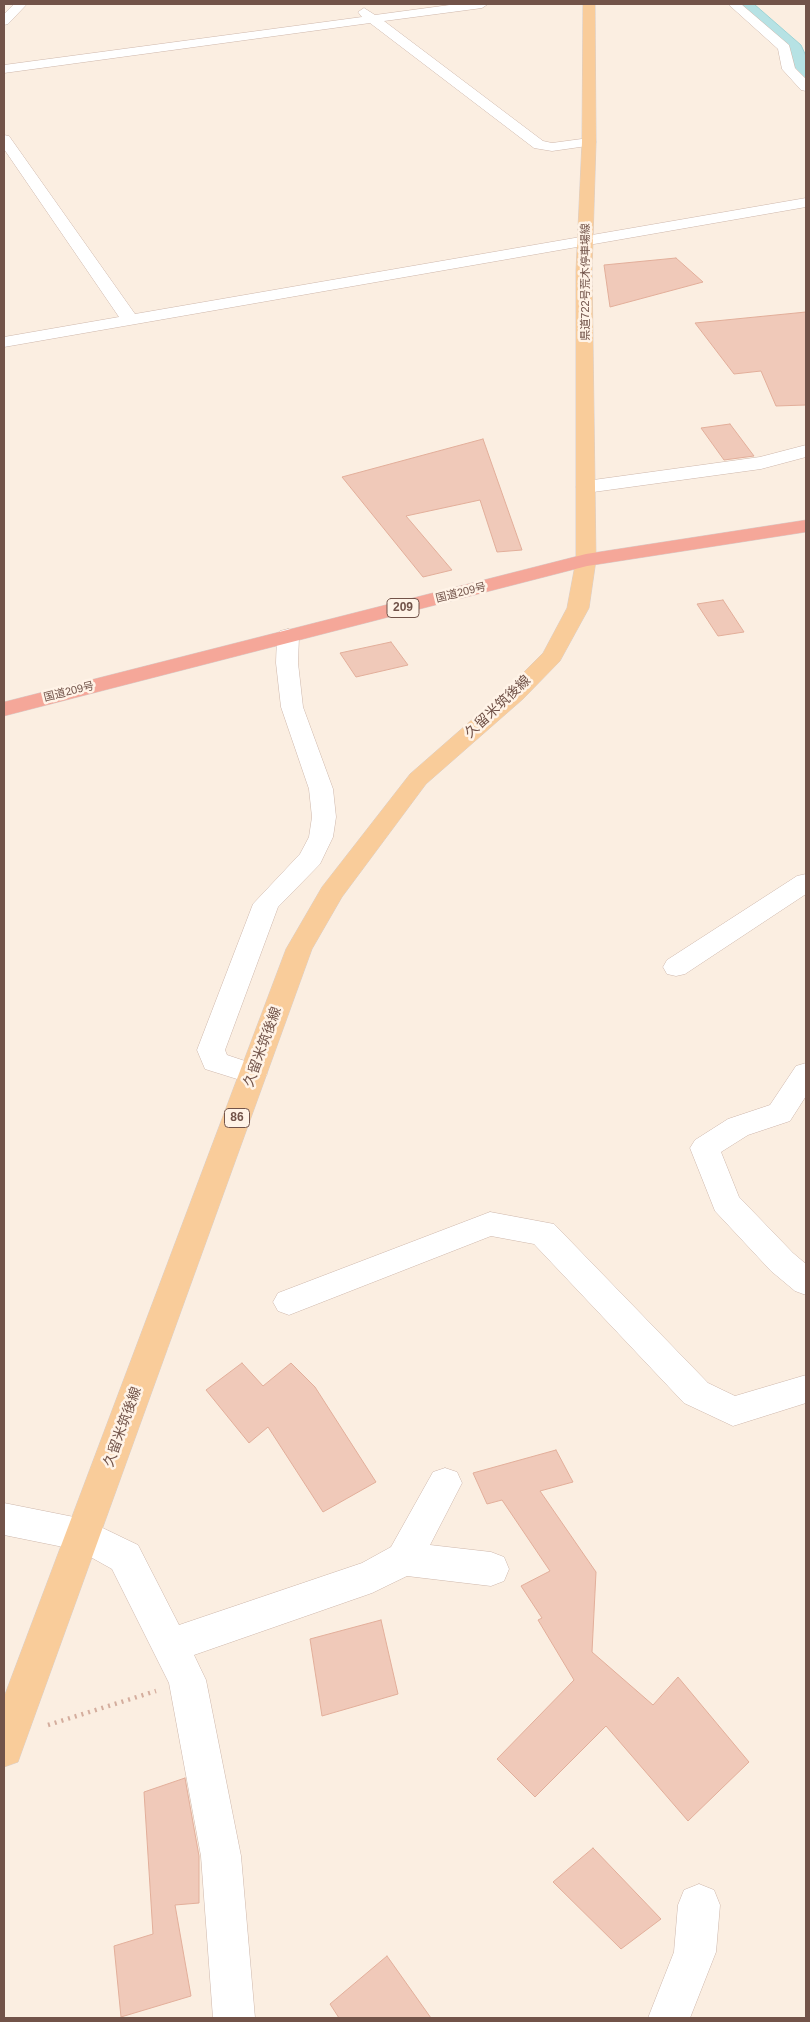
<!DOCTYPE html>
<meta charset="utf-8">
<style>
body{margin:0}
#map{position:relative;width:810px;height:2022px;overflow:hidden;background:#fbeee1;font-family:Helvetica,sans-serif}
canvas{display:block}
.frame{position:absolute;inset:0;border:5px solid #725349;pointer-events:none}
</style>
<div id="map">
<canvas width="810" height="2022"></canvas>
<div class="frame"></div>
</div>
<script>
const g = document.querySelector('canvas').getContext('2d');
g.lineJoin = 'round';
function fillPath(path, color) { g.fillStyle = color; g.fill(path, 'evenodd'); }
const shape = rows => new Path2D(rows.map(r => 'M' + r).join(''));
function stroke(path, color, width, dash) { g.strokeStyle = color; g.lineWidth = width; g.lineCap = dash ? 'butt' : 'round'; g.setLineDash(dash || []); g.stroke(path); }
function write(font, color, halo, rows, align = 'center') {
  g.font = font + ' Helvetica,"Noto Sans JP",sans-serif'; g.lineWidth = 5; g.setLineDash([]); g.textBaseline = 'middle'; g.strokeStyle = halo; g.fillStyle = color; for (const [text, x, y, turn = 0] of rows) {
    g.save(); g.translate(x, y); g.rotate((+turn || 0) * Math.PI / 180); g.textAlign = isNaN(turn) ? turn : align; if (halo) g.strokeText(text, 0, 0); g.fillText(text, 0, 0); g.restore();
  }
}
const water = shape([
 [740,4,754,4,801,45,806,56,806,81,740,4]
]);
fillPath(water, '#b6e2e4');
stroke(water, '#9dd3d5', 1);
const building = shape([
 [676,258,703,282,610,307,604,265,676,258],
 [806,312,806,405,776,406,761,371,734,374,695,323,806,312],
 [730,424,754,456,724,460,701,428,730,424],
 [483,439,522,550,497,552,480,500,406,516,452,570,423,577,342,477,483,439],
 [723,600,744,632,718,636,697,604,723,600],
 [391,642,408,665,356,677,340,653,391,642],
 [242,1363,263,1386,291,1363,315,1387,376,1482,323,1512,268,1427,249,1443,206,1390,242,1363],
 [556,1450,573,1482,540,1491,596,1572,592,1652,653,1705,678,1677,749,1762,688,1821,606,1726,535,1797,497,1759,574,1680,538,1620,542,1618,521,1586,550,1571,502,1500,487,1504,473,1473,556,1450],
 [381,1620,398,1694,322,1716,310,1639,381,1620],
 [185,1778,199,1856,199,1903,175,1905,191,1996,121,2017,114,1946,153,1934,144,1792,185,1778],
 [593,1848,661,1919,621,1949,553,1882,593,1848],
 [387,1956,431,2018,339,2018,330,2004,387,1956]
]);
fillPath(building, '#f0c9b9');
stroke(building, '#e2ae9a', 1);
const minor = shape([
 [14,4,27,4,8,24,4,25,4,14,14,4],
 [457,4,488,4,482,8,384,21,543,141,552,143,589,138,594,139,596,142,594,145,552,151,534,148,370,23,4,73,4,65,362,17,358,12,364,8,375,15,457,4],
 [728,4,741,4,789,45,795,68,806,79,806,91,801,90,782,69,778,49,728,4],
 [4,135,9,136,135,314,806,198,806,207,4,347,4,337,119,317,4,149,4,135],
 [806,445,806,457,761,469,586,493,579,491,576,487,579,483,586,481,760,457,806,445],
 [288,629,296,631,299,636,298,663,303,707,333,789,336,817,333,837,320,864,278,907,225,1050,227,1055,263,1067,267,1074,263,1081,253,1084,205,1069,197,1050,253,904,300,854,309,837,312,817,309,789,281,707,276,663,277,636,280,631,288,629],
 [806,874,806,894,685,974,676,976,667,974,663,967,667,960,797,876,806,874],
 [806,1063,806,1096,790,1121,748,1135,721,1152,739,1197,793,1253,806,1264,806,1295,795,1291,771,1271,715,1211,690,1148,695,1140,728,1119,770,1105,796,1066,806,1063],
 [490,1212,554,1224,708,1383,735,1396,806,1375,806,1403,733,1426,684,1403,534,1244,491,1236,289,1315,278,1311,273,1302,278,1293,490,1212],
 [445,1468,457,1472,462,1483,430,1545,491,1552,504,1557,509,1569,504,1581,491,1586,407,1576,372,1593,194,1655,206,1680,241,1856,255,2018,213,2018,201,1856,169,1683,112,1569,78,1550,4,1535,4,1503,84,1519,138,1545,179,1625,362,1563,391,1547,433,1472,445,1468],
 [699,1884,714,1890,720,1905,716,1952,690,2018,648,2018,674,1952,678,1905,684,1890,699,1884]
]);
const major = shape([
 [583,4,595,4,596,142,592,271,596,560,589,608,560,661,523,699,426,784,342,897,312,949,23,1748,18,1762,4,1767,4,1697,286,949,322,887,410,774,507,689,543,653,567,608,576,560,576,271,582,142,583,4]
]);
const highway = shape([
 [806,520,806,532,587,566,4,716,4,702,586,554,806,520]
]);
stroke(minor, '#ceb7ab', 1);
stroke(major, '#d8cfcc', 1);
stroke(highway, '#d8cfcc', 1);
stroke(shape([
 [48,1725,156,1691]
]), '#d4ad9d', 4.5, [2, 5]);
fillPath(minor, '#fff');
fillPath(major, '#f9cc9a');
fillPath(highway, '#f5a799');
write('11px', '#725349', '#fff3e7', [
 ["県道722号荒木停車場線",586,282,-90],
 ["国道209号",461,593,-14],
 ["国道209号",69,692,-14]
]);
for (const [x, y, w] of [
 [403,608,32],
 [237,1118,25]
]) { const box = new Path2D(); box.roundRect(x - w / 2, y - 9.5, w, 19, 4); g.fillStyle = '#fff3e7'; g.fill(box); stroke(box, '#725349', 1); }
write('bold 12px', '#725349', null, [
 ["209",403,608],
 ["86",237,1118]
]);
write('14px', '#725349', '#fff3e7', [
 ["久留米筑後線",498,707,-43],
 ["久留米筑後線",263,1047,-70],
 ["久留米筑後線",123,1427,-70]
]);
</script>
